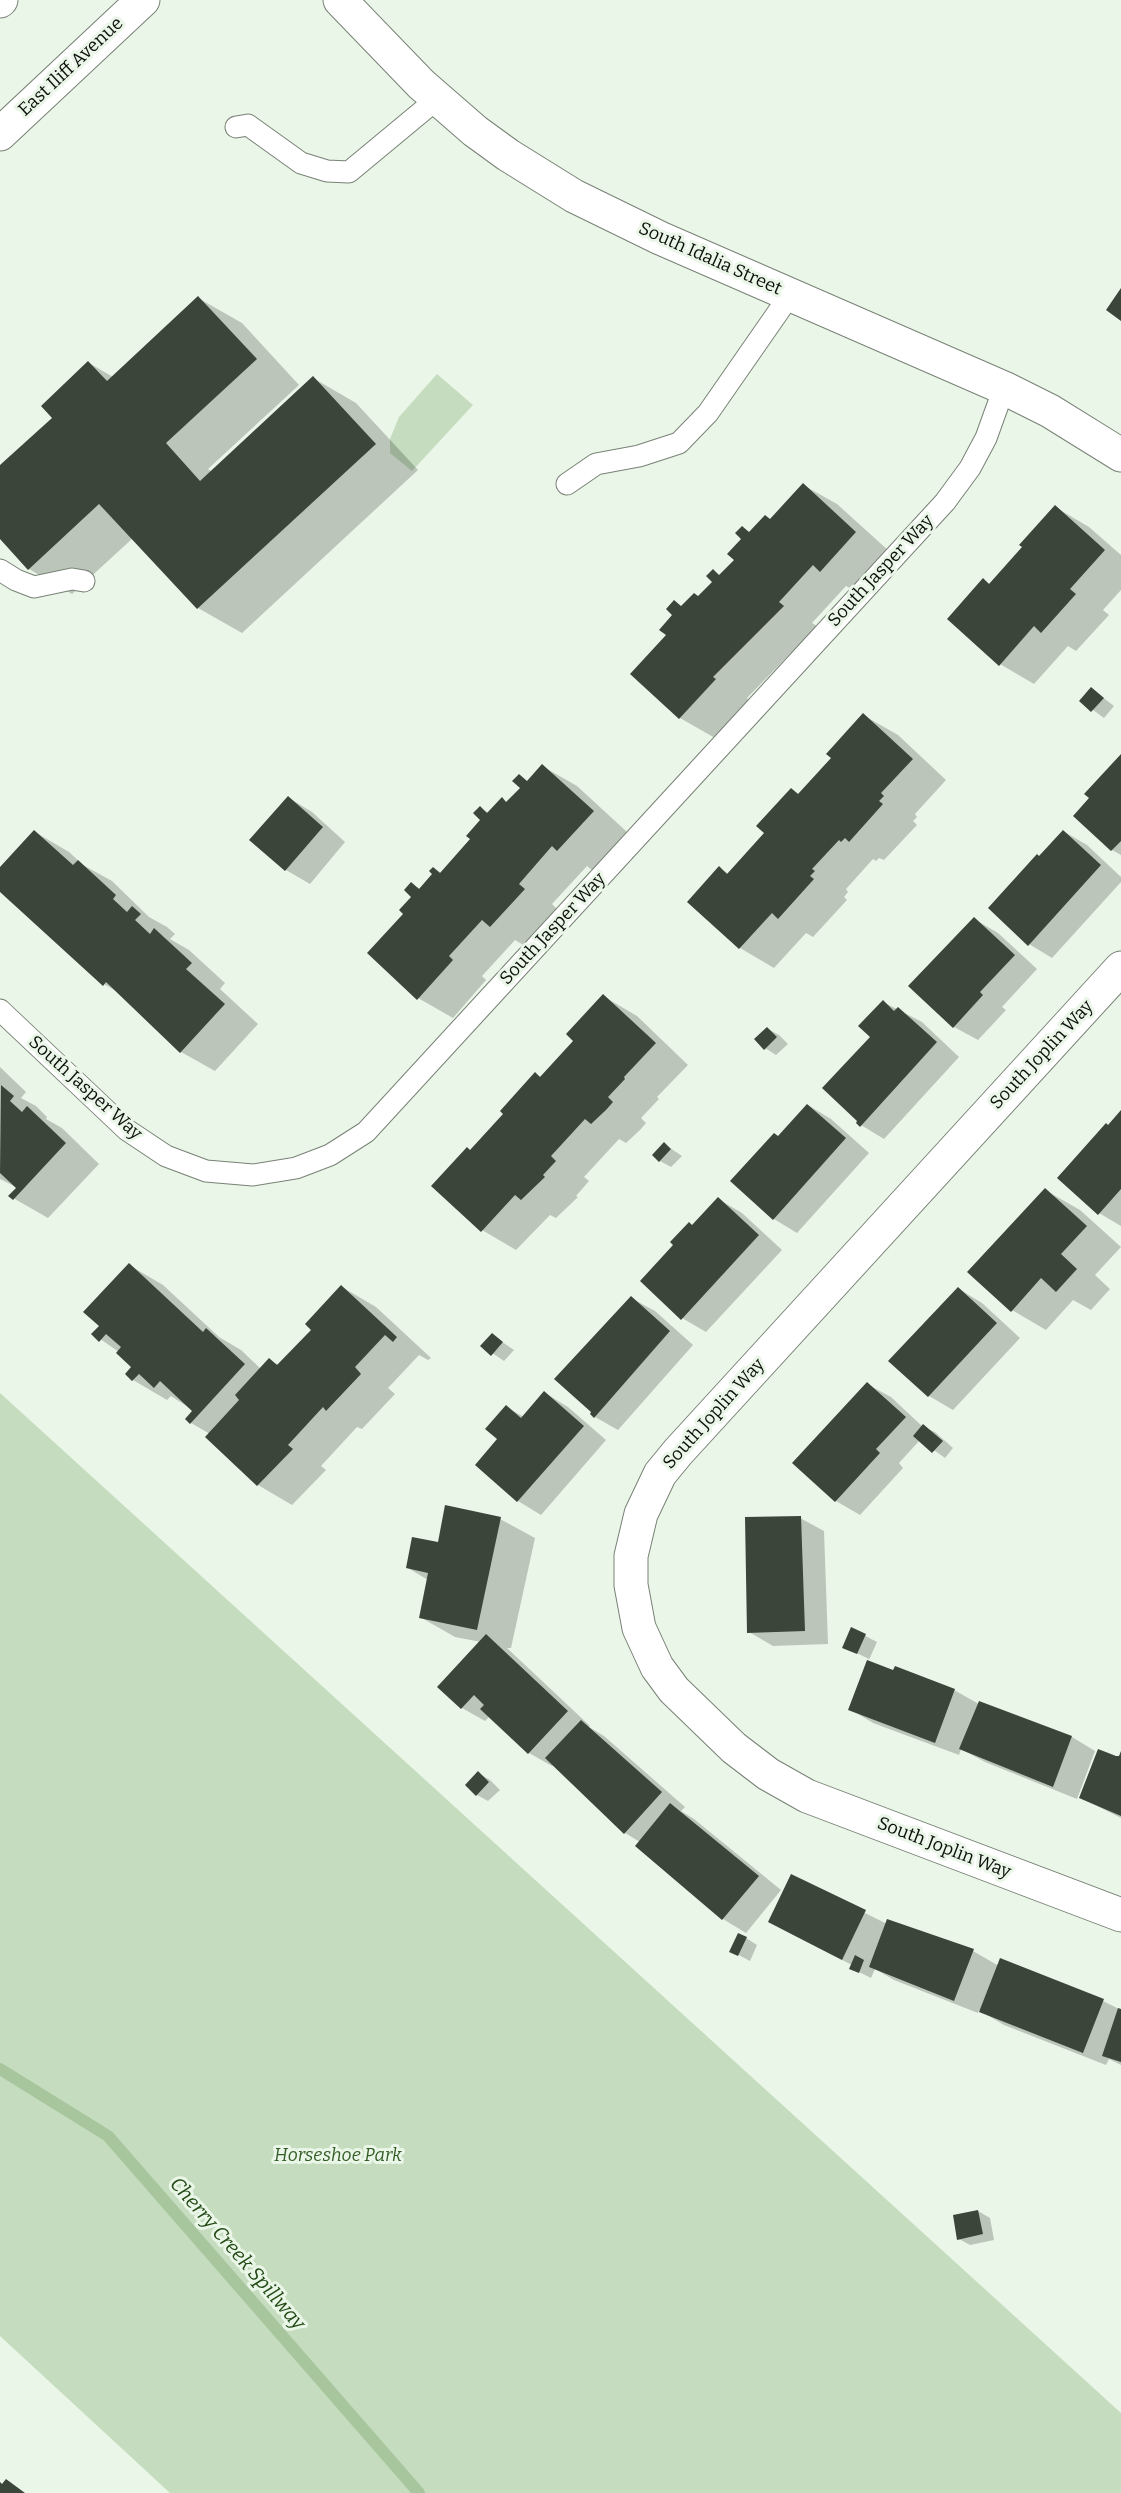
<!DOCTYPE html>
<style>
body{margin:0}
canvas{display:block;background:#eaf6e7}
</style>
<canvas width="1121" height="2493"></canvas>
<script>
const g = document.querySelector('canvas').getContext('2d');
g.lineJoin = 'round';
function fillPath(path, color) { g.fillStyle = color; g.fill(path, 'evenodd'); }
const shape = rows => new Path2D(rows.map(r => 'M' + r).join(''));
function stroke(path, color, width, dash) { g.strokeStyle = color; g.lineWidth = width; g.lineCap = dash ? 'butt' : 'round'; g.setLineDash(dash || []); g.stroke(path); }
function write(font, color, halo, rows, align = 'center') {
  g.font = font + ' Bitter,serif'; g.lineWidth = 6; g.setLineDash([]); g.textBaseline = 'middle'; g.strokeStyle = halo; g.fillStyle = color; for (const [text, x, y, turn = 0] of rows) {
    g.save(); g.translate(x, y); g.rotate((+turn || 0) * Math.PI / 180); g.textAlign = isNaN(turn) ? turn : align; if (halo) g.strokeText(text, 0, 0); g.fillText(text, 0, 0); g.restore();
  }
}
fillPath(shape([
 [437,374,473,405,412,471,390,453,390,439,399,417],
 [0,1393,1121,2413,1121,2493,170,2493,0,2336]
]), '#c5dcbf');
fillPath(shape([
 [198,298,242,323,299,385,208,469,212,472,313,378,356,403,418,470,242,633,198,608,133,538,72,594,29,569,0,537,0,467,54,418,89,363,113,377],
 [803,485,837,504,890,552,855,591,846,586,812,623,817,626,747,698,749,700,715,738,680,718,633,674,668,635,682,607,699,597,714,582,713,571,721,576,736,560,743,538,742,528,751,533,770,520],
 [1055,507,1089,527,1121,555,1121,590,1103,610,1109,615,1076,651,1068,646,1034,684,1000,664,983,580,990,584,1024,547],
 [1092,689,1114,706,1104,718,1081,701],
 [863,715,898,735,946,780,915,814,917,817,913,821,917,825,884,860,879,858,876,861,873,859,846,889,848,892,844,897,847,900,813,937,806,933,774,968,740,948,719,868,729,874,766,833,791,789,800,795,834,758],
 [1121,757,1121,855,1112,850,1075,816],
 [542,766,577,786,627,832,592,870,587,866,552,904,558,910,525,946,515,940,482,976,486,980,453,1018,418,998,405,914,413,897,411,884,421,889,434,874,434,868,441,873,472,839,482,820,480,808,489,813,502,799,508,803,522,788,519,776,528,782],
 [289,798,312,812,345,842,310,884,286,870,251,840],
 [1063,831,1087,845,1121,877,1121,882,1052,958,1029,944,1039,857],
 [35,832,69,852,83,865,112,881,149,917,167,927,175,934,170,939,189,950,225,983,220,989,258,1024,215,1071,181,1052,121,994,104,984,0,890,0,870],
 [974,919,998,933,1037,969,1002,1007,1006,1010,978,1040,954,1027,910,986],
 [603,996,637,1016,688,1065,657,1097,659,1099,641,1118,646,1123,640,1130,626,1143,619,1139,584,1177,589,1181,576,1196,578,1197,556,1218,550,1215,516,1250,482,1230,471,1151,506,1114,536,1074,542,1078,575,1041],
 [883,1002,922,1022,959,1057,884,1139,861,1125,872,1037],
 [768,1029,779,1035,788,1044,776,1055,765,1048],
 [0,1067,26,1092,21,1098,36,1106,47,1117,46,1119,62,1128,99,1164,48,1218,13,1198,18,1188,0,1179],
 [808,1105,831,1119,869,1153,797,1233,774,1219,732,1181,779,1138],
 [1121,1112,1121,1226,1099,1213],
 [664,1144,682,1156,671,1167,660,1161],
 [1045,1190,1080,1210,1121,1247,1095,1275,1110,1289,1091,1310,1073,1300,1046,1330,1012,1310],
 [718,1199,742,1213,782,1250,706,1332,682,1318,693,1226],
 [129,1265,163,1285,219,1337,241,1350,261,1369,269,1360,279,1365,313,1329,342,1287,376,1307,431,1358,428,1360,419,1355,388,1388,395,1394,362,1429,357,1427,321,1466,326,1470,292,1505,258,1485,207,1437,210,1434,191,1423,194,1411,171,1396,167,1400,133,1380,127,1374,133,1367,119,1352,93,1334,101,1326],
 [959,1289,982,1303,1020,1338,953,1410,929,1396,890,1361],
 [631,1298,655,1311,693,1345,618,1430,595,1417],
 [492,1335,514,1350,504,1361,482,1346],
 [867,1384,891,1397,923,1427,935,1432,953,1448,945,1458,920,1440,899,1463,903,1468,860,1515,836,1501,794,1463],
 [545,1393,568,1407,606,1440,541,1515,518,1501,477,1465,499,1439,506,1407,524,1417],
 [800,1518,824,1531,828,1644,773,1646,749,1632],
 [500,1519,535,1538,511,1648,507,1648,590,1726,589,1727,604,1736,685,1807,681,1811,694,1819,781,1890,746,1933,723,1919,637,1845,640,1842,625,1833,554,1765,552,1766,529,1753,490,1716,485,1721,462,1708,481,1642,455,1637,420,1617,428,1580,408,1568,439,1544],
 [852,1629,877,1642,868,1662,954,1690,979,1704,1072,1737,1095,1751,1077,1799,985,1762,961,1749,959,1755,873,1723,850,1709,869,1659,844,1647],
 [1121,1755,1121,1818,1081,1798],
 [478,1773,490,1780,500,1790,488,1801,477,1795],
 [791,1876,887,1924,973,1951,999,1966,1103,2001,1121,2010,1121,2065,1109,2059,1106,2065,1004,2025,979,2010,978,2013,894,1980,875,1969,871,1978,851,1968,852,1965,793,1935,769,1922],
 [746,1938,757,1945,750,1961,731,1951],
 [978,2211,990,2218,994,2240,970,2245,959,2239]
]), '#0003');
stroke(shape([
 [0,2069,108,2136,419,2493]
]), '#a7c69e', 12);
fillPath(shape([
 [1121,288,1121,321,1106,310],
 [198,296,257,359,166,443,200,481,313,376,376,444,197,609,99,504,28,570,0,539,0,465,52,418,41,406,88,361,107,381],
 [803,483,856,532,820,572,813,565,779,602,784,606,713,677,716,679,679,719,630,674,666,635,659,630,672,615,666,609,674,600,681,606,694,593,698,596,712,582,706,576,713,569,719,575,734,560,727,554,741,539,735,533,742,526,749,532,765,515,770,519],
 [1055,505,1105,550,1070,589,1076,594,1041,633,1034,626,999,666,947,619,983,578,989,584,1022,547,1019,545],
 [1091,687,1104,698,1091,712,1079,701],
 [863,713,913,759,881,793,884,796,879,801,883,804,849,842,845,838,841,842,839,840,812,869,815,871,810,876,814,879,778,919,772,913,739,949,687,902,719,866,727,874,764,833,756,826,791,788,798,794,831,758,826,754],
 [1121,754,1121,841,1111,851,1073,816,1089,798,1084,794],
 [542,764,594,811,557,851,552,846,519,884,525,889,490,927,482,920,449,956,453,960,417,1000,367,953,403,914,399,910,411,897,404,890,411,882,419,889,432,874,429,871,433,867,440,873,470,839,466,836,480,820,473,813,480,806,487,813,502,797,506,802,520,788,512,781,519,774,527,781],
 [288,796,323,827,285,871,249,840],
 [34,830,73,865,78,860,116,895,113,899,127,912,132,906,141,914,135,920,150,934,154,928,192,963,186,969,225,1004,180,1053,106,982,103,986,0,892,0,867],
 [1063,830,1101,865,1028,946,988,908,1037,854,1039,856],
 [974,917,1015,955,980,992,983,995,953,1028,908,986],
 [603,994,656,1043,624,1077,625,1079,608,1097,613,1102,606,1110,591,1124,585,1119,551,1156,556,1161,543,1175,545,1177,521,1200,515,1195,481,1232,431,1186,467,1147,470,1150,503,1114,500,1111,535,1072,540,1077,573,1041,566,1034],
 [883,1000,894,1011,898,1007,937,1042,860,1127,856,1123,857,1121,822,1088,870,1037,858,1026],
 [767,1027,777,1037,764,1050,754,1039],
 [1,1085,14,1096,10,1101,22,1112,27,1106,66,1143,13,1200,8,1196,16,1188,0,1173],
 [807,1104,846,1138,773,1220,730,1181,774,1133,778,1136],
 [1121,1110,1121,1189,1098,1215,1057,1178,1106,1123,1108,1125],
 [664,1142,671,1149,659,1162,652,1155],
 [1045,1188,1087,1226,1061,1254,1077,1269,1056,1292,1041,1278,1011,1312,967,1272],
 [718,1197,759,1235,681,1320,640,1281,673,1245,670,1242,689,1222,692,1225],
 [129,1263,203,1332,206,1328,245,1364,190,1424,185,1419,192,1411,160,1381,154,1388,139,1374,132,1381,125,1374,131,1367,116,1353,121,1347,106,1334,99,1342,91,1334,99,1326,83,1312],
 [341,1285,397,1337,393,1342,385,1335,355,1367,361,1374,326,1411,323,1407,288,1445,293,1449,257,1486,205,1437,239,1400,235,1395,269,1358,277,1365,311,1330,305,1324],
 [958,1287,997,1323,928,1397,888,1361],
 [631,1296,670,1331,594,1418,590,1414,591,1412,554,1379],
 [492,1333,503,1342,491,1356,480,1346],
 [867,1382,906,1417,876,1449,880,1453,835,1502,792,1463],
 [544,1391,584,1426,517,1502,475,1465,497,1439,485,1429,506,1405,521,1418],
 [923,1424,943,1441,932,1453,913,1436],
 [445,1505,501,1517,477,1630,419,1618,428,1573,406,1568,412,1537,438,1542],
 [801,1516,805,1631,747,1633,745,1517],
 [851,1627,866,1634,857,1654,842,1648],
 [486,1634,568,1711,528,1754,480,1709,484,1705,474,1695,461,1709,437,1687],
 [867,1660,893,1670,895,1666,955,1689,935,1743,848,1710],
 [979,1701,1072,1736,1053,1787,959,1749],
 [581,1720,662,1792,624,1834,545,1758],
 [1098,1749,1116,1756,1119,1756,1121,1751,1121,1816,1079,1798],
 [478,1771,489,1782,476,1796,465,1785],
 [670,1803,759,1876,722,1920,635,1846],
 [791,1874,866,1910,842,1960,768,1922],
 [887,1919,974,1949,954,2001,869,1967],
 [738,1933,747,1937,738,1956,729,1952],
 [855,1955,864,1960,859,1973,849,1969],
 [1000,1958,1104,1999,1083,2053,979,2012],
 [1118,2008,1121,2009,1121,2062,1102,2056],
 [978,2210,983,2234,957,2240,953,2215],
 [6,2479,25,2493,0,2493,0,2482,2,2484]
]), '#3c453a');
const lane = shape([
 [236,127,248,125,301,163,327,171,349,172,437,99],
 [567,484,596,464,639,456,679,443,708,413,790,295],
 [0,570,16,580,34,587,72,579,84,581],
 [0,1010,127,1130,166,1156,206,1171,253,1175,296,1168,330,1155,366,1132,945,502,970,468,986,438,1004,388]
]);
const street = shape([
 [340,0,421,84,475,131,508,155,574,196,660,238,1004,388,1050,411,1121,455],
 [1121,968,678,1452,660,1474,641,1514,631,1556,631,1585,639,1628,657,1667,674,1690,734,1748,768,1774,807,1796,1121,1915]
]);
const primary = shape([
 [0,1,1,0],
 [0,134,143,0]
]);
stroke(lane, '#788276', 23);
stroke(street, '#788276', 35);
stroke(primary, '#788276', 35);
stroke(lane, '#fff', 21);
stroke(street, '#fff', 33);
stroke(primary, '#fff', 33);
write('18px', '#0b0f0a', '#eaf6e7', [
 ["East Iliff Avenue",71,67,-43],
 ["South Idalia Street",710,259,24],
 ["South Jasper Way",881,571,-47],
 ["South Jasper Way",553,929,-47],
 ["South Joplin Way",1042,1055,-47],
 ["South Jasper Way",85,1088,42],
 ["South Joplin Way",714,1414,-48],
 ["South Joplin Way",944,1848,21]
]);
write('italic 18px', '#335d27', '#eaf6e7', [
 ["Horseshoe Park",338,2156]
]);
write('italic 20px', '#224a15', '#eaf6e7', [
 ["Cherry Creek Spillway",237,2254,49]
]);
</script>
